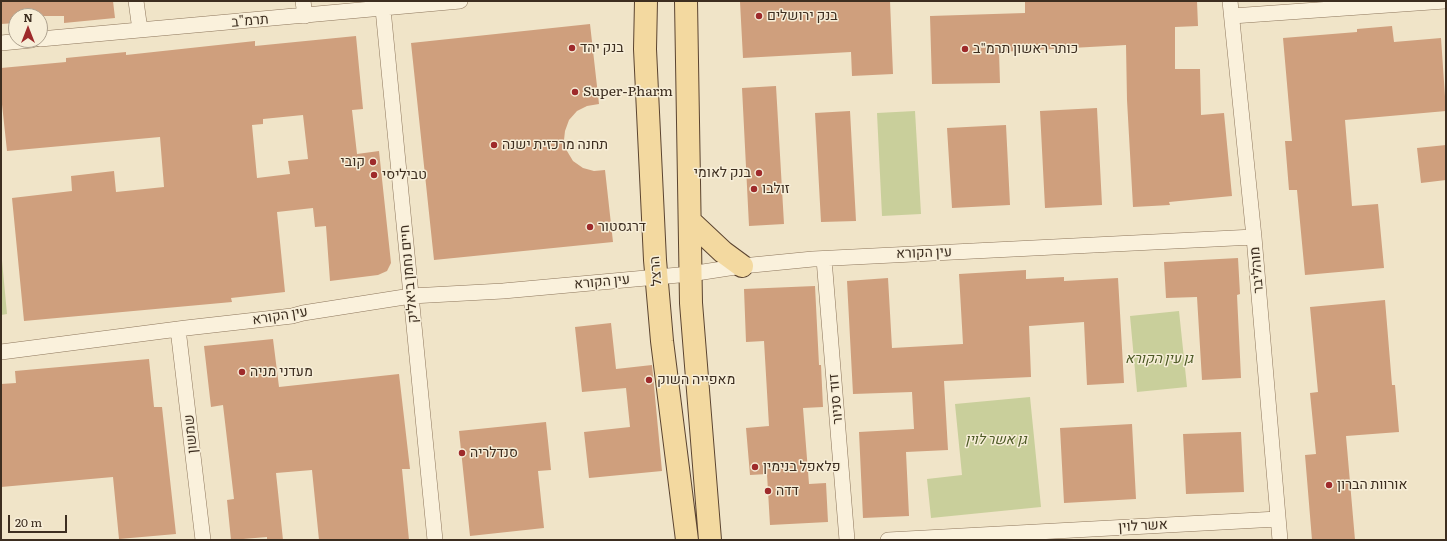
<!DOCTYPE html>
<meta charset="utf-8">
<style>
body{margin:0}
#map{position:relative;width:1447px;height:541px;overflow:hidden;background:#f0e4c8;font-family:Literata,serif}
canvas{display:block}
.frame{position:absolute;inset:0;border:2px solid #3d2e20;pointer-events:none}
.north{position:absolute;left:8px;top:8px;width:40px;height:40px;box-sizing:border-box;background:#f7eed8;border:1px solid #ada18e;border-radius:50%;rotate:0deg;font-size:11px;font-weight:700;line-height:16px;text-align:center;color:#3d2e20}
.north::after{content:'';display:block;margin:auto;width:14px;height:18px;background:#9e2a2b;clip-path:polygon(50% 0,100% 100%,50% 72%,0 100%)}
.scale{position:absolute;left:8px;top:515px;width:59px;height:18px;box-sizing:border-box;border:2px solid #3d2e20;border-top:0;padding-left:5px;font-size:12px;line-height:14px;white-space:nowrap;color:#3d2e20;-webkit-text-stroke:3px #f7eed8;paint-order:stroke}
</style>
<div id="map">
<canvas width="1447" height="541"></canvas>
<div class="frame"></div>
<div class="north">N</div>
<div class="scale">20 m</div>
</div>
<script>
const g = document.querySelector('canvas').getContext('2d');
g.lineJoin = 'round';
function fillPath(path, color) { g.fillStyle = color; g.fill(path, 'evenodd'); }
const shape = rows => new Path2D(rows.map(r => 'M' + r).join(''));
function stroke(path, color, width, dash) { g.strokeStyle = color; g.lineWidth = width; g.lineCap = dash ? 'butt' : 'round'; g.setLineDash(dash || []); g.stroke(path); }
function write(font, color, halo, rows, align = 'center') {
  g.font = font + ' Literata,Heebo,serif'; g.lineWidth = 3; g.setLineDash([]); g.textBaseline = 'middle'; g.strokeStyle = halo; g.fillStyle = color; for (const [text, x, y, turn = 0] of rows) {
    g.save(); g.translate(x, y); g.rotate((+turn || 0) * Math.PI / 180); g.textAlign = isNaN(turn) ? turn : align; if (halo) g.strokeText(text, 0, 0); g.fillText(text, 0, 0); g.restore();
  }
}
fillPath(shape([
 [915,111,921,214,882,216,877,113],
 [1,250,7,314,1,315],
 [1179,311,1187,387,1137,392,1130,316],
 [1030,397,1041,507,931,518,927,479,962,475,955,404]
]), '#c9cf9b');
fillPath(shape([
 [1,1,113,1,115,18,64,23,64,16,16,16,16,23,1,24],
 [757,1,890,1,893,74,852,76,851,52,743,58,740,2],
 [1025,1,1197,1,1198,26,1175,27,1175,69,1200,69,1201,115,1224,113,1232,196,1169,202,1170,205,1133,207,1127,100,1126,45,999,52,1000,83,932,84,930,16,1025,13],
 [590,24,599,104,587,106,577,111,569,120,565,131,564,140,567,151,573,161,583,168,594,171,605,170,613,242,434,260,411,43],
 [1392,26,1394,42,1441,38,1446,111,1345,120,1352,206,1378,204,1384,268,1305,275,1297,190,1289,190,1285,141,1292,141,1283,38,1357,32,1357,29],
 [356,36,363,109,352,110,357,154,379,151,391,263,387,271,378,275,330,281,326,226,315,227,313,208,277,212,285,292,231,298,232,302,24,321,12,198,72,191,71,176,114,171,116,192,164,187,160,137,7,151,1,95,1,68,66,62,66,58,126,52,126,55,255,41,255,46],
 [303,115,308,159,288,161,290,174,257,178,252,125,263,124,263,119],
 [776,86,784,224,749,226,742,88],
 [1097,108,1102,205,1045,208,1040,111],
 [850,111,856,221,821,222,815,113],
 [1006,125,1010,205,952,208,947,128],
 [1446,145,1446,180,1421,183,1417,148],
 [1238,258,1240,294,1237,295,1241,378,1202,380,1197,297,1166,298,1164,262],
 [1026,270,1026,279,1064,277,1064,281,1118,278,1124,383,1087,385,1084,322,1029,326,1031,377,944,381,948,450,906,452,909,516,863,518,859,432,914,429,912,392,853,394,847,281,888,278,892,348,963,344,959,274],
 [815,286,819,365,821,365,823,407,803,408,809,484,826,483,828,522,770,525,767,474,750,475,746,428,769,426,764,341,746,342,744,289],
 [1385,300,1392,385,1395,385,1399,432,1346,436,1355,540,1312,540,1305,455,1316,454,1310,393,1318,392,1310,307],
 [611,323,616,369,652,365,662,471,589,478,584,432,630,427,626,388,582,392,575,327],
 [273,339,279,387,399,374,410,469,402,469,409,540,319,540,312,470,276,473,283,540,267,540,267,537,231,540,227,500,234,499,223,405,211,407,204,346],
 [149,359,154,407,162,407,176,534,119,539,113,477,1,487,1,384,16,383,15,371],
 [546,422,551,470,538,471,544,528,470,536,459,431],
 [1132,424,1136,499,1064,503,1060,428],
 [1241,432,1244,492,1186,494,1183,434]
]), '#cf9f7d');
const minor = shape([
 [136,1,140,30],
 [303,1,305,16],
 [1230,1,1254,237,1280,540],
 [383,9,435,540],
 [1232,16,1445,1],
 [40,39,460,1],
 [1,43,32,40],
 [824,259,847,540],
 [178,329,203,540],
 [1,352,186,328,292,316,303,313,411,296,503,291,690,274,742,266,813,259,1254,237],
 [888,540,1278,519]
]);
const primary = shape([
 [646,1,645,49,655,260,662,341,687,540],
 [686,1,691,303,710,540],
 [690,221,723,252,742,266]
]);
stroke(minor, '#8d765c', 16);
stroke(primary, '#5b4430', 24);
stroke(minor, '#faf1dc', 15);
stroke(primary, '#f3d9a0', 22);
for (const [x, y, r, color] of [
 [759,16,4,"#9e2a2b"],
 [572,48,4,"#9e2a2b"],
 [965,49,4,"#9e2a2b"],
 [575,92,4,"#9e2a2b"],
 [494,145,4,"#9e2a2b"],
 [373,162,4,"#9e2a2b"],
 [759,173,4,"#9e2a2b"],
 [374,175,4,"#9e2a2b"],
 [754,189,4,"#9e2a2b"],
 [590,227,4,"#9e2a2b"],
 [242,372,4,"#9e2a2b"],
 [649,380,4,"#9e2a2b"],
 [462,453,4,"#9e2a2b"],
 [755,467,4,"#9e2a2b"],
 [1329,485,4,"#9e2a2b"],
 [768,491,4,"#9e2a2b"]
]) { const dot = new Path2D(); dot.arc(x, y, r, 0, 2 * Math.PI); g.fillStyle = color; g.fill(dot); stroke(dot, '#f7eed8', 1.5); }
write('14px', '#3d2e20', '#f7eed8', [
 ["בנק ירושלים",767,16],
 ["בנק יהד",580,48],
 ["כותר ראשון תרמ\"ב",973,49],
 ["Super-Pharm",583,92],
 ["תחנה מרכזית ישנה",502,145],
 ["קובי",365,162,"right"],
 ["בנק לאומי",751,173,"right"],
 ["טביליסי",382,175],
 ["זולבו",762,189],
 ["דרגסטור",598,227],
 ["מעדני מניה",250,372],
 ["מאפייה השוק",657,380],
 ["סנדלריה",470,453],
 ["פלאפל בנימין",763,467],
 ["אורוות הברון",1337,485],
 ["דדה",776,491]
], 'left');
write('14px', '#3d2e20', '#f7eed8', [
 ["תרמ\"ב",250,21,-5],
 ["עין הקורא",924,253,-2],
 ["מוהליבר",1257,270,-95],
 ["הרצל",656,271,-94],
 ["חיים נחמן ביאליק",409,274,-95],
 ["עין הקורא",602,282,-5],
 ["עין הקורא",280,316,-9],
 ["דוד סניור",836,399,-95],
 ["שמשון",191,434,-96],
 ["אשר לוין",1143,526,-3]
]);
write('italic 14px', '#4d5a26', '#f7eed8', [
 ["גן עין הקורא",1159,359],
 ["גן אשר לוין",996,440]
]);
</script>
